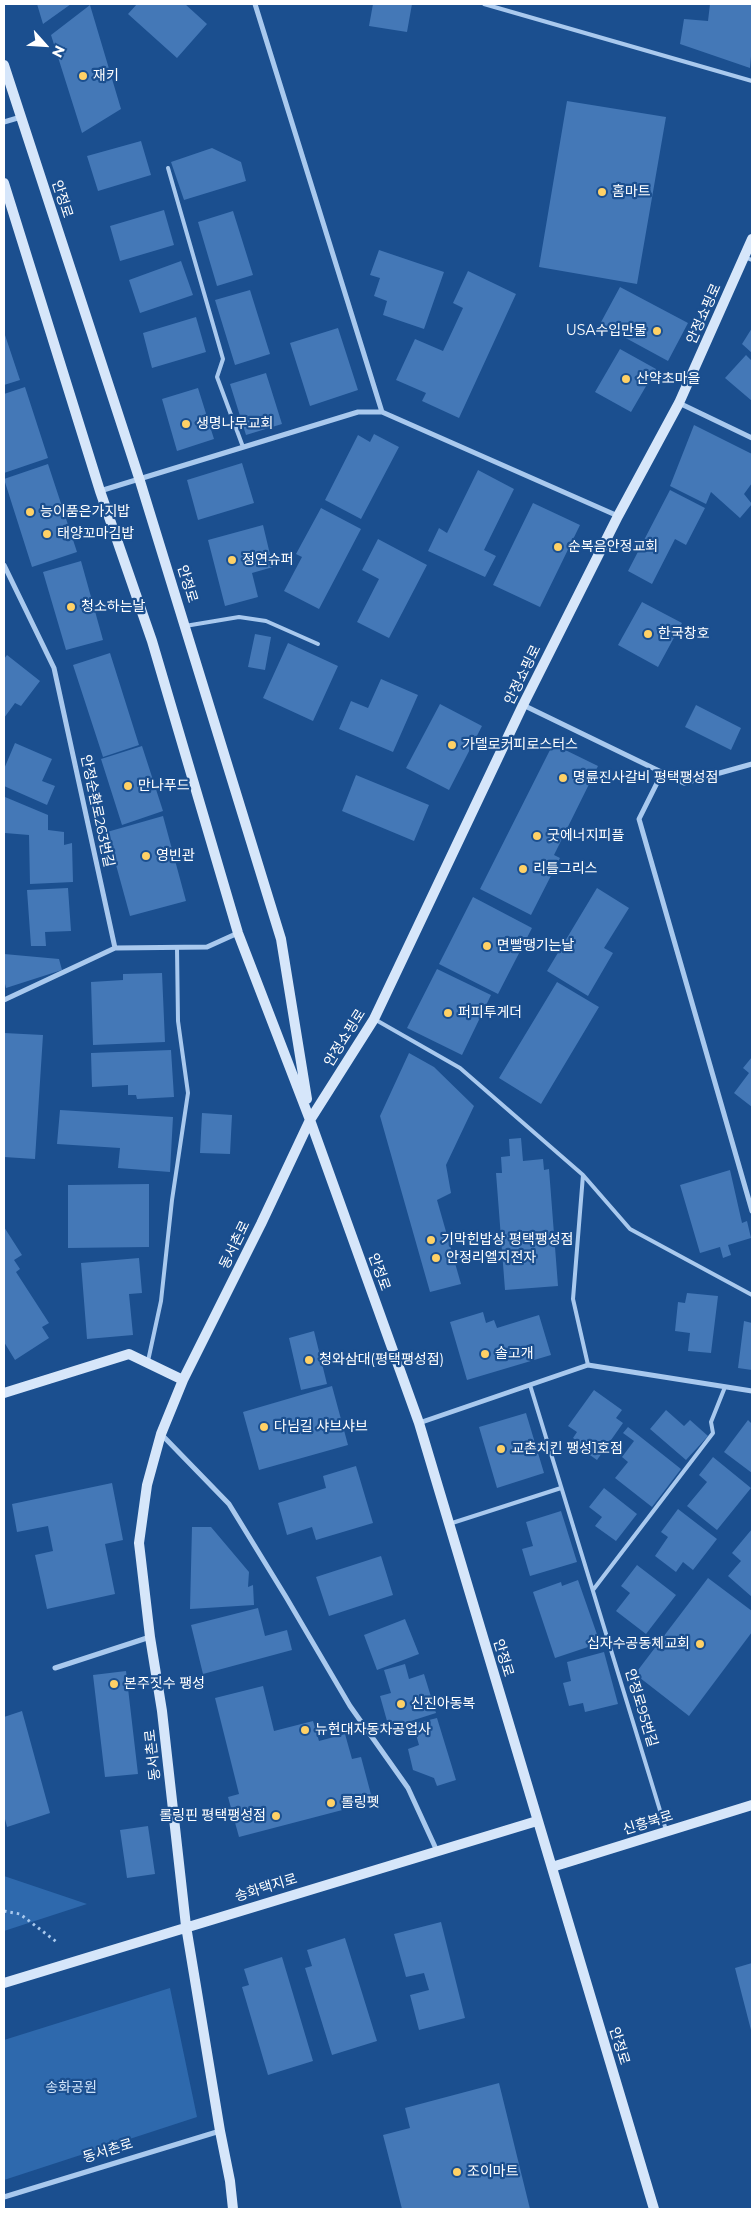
<!DOCTYPE html>
<meta charset="utf-8">
<style>
body{margin:0}
#map{position:relative;width:756px;height:2213px;overflow:hidden;background:#1b4f8f;font-family:Montserrat,sans-serif}
canvas{display:block}
.frame{position:absolute;inset:0;border:5px solid #fff;pointer-events:none}
.north{position:absolute;left:20px;top:20px;width:50px;height:50px;-webkit-text-stroke:4px #1b4f8f;paint-order:stroke;rotate:116deg;font-size:14px;font-weight:700;line-height:20px;text-align:center;color:#fff}
.north::after{content:'';display:block;margin:auto;width:18px;height:22px;background:#fff;clip-path:polygon(50% 0,100% 100%,50% 72%,0 100%)}
</style>
<div id="map">
<canvas width="756" height="2213"></canvas>
<div class="frame"></div>
<div class="north">N</div>
</div>
<script>
const g = document.querySelector('canvas').getContext('2d');
g.lineJoin = 'round';
function fillPath(path, color) { g.fillStyle = color; g.fill(path, 'evenodd'); }
const shape = rows => new Path2D(rows.map(r => 'M' + r).join(''));
function stroke(path, color, width, dash) { g.strokeStyle = color; g.lineWidth = width; g.lineCap = dash ? 'butt' : 'round'; g.setLineDash(dash || []); g.stroke(path); }
function write(font, color, halo, rows, align = 'center') {
  g.font = font + ' Montserrat,"Noto Sans KR",sans-serif'; g.lineWidth = 4.5; g.setLineDash([]); g.textBaseline = 'middle'; g.strokeStyle = halo; g.fillStyle = color; for (const [text, x, y, turn = 0] of rows) {
    g.save(); g.translate(x, y); g.rotate((+turn || 0) * Math.PI / 180); g.textAlign = isNaN(turn) ? turn : align; if (halo) g.strokeText(text, 0, 0); g.fillText(text, 0, 0); g.restore();
  }
}
fillPath(shape([
 [4,1876,87,1904,4,1931],
 [170,1988,197,2117,4,2180,4,2040]
]), '#2e69ad');
fillPath(shape([
 [37,4,71,4,43,24],
 [137,4,185,4,207,24,177,58,128,14],
 [373,4,412,4,407,32,369,26],
 [710,4,752,4,752,45,750,68,680,44,684,19,708,21],
 [90,5,121,109,82,133,51,35],
 [567,101,666,117,637,284,539,267],
 [141,141,151,175,98,191,87,156],
 [212,148,241,162,246,181,184,200,171,162],
 [164,210,174,245,120,261,110,226],
 [233,211,253,275,217,286,198,222],
 [379,250,444,272,424,329,383,315,387,301,374,296,380,278,370,275],
 [181,261,193,295,140,313,129,280],
 [468,271,516,294,459,418,422,401,426,393,396,380,415,339,443,351,463,308,453,303],
 [620,287,688,323,668,361,600,324],
 [250,290,270,354,235,365,215,300],
 [196,317,206,352,152,368,143,333],
 [338,328,358,390,310,406,290,343],
 [752,328,752,353,742,344],
 [4,332,20,380,4,385],
 [620,349,656,369,631,412,595,392],
 [746,355,752,361,752,401,725,378],
 [266,373,282,424,246,435,230,384],
 [25,387,48,458,4,473,4,394],
 [198,388,214,439,177,451,162,399],
 [694,425,752,454,752,483,744,494,752,504,740,518,711,492,706,504,670,486],
 [374,434,399,447,361,519,325,500,358,435,370,442],
 [242,463,254,503,198,520,187,480],
 [48,464,77,552,32,567,4,479],
 [478,470,514,489,484,550,496,556,485,577,428,551,439,528,447,533],
 [670,490,705,508,686,545,675,539,652,584,628,571],
 [533,503,580,525,540,607,493,585],
 [321,508,361,529,319,609,284,591,302,557,296,554],
 [263,525,273,567,252,573,258,597,225,606,208,540],
 [378,539,427,565,389,638,357,622,379,579,362,570],
 [81,561,103,640,66,650,43,572],
 [642,602,682,623,658,667,618,645],
 [255,634,271,637,265,670,248,667],
 [288,643,338,666,313,721,263,698],
 [110,653,139,745,103,757,73,665],
 [7,655,40,681,21,706,15,703,4,718,4,659],
 [381,679,418,695,393,752,339,729,351,701,368,708],
 [440,704,482,726,449,790,406,768],
 [696,705,741,728,731,750,685,727],
 [15,743,52,759,42,781,55,786,47,805,4,786,4,769],
 [553,744,598,766,554,855,560,858,531,915,480,889],
 [142,746,163,811,122,825,101,759],
 [356,775,429,805,414,841,342,811],
 [5,797,48,815,48,830,64,832,64,845,72,843,73,882,30,884,29,835,5,833],
 [163,816,186,901,130,916,107,832],
 [68,888,71,931,45,932,46,946,31,946,27,890],
 [597,888,629,908,604,948,613,953,588,996,547,971],
 [473,897,532,928,498,994,439,964],
 [4,954,59,959,62,970,6,988,4,980],
 [437,969,491,995,462,1055,407,1028],
 [162,973,165,1042,93,1045,91,982,123,980,123,974],
 [557,982,599,1007,541,1104,499,1078],
 [4,1033,43,1035,35,1159,4,1157],
 [171,1050,174,1097,137,1099,136,1095,128,1095,128,1085,92,1087,91,1053],
 [409,1053,434,1067,474,1106,446,1165,451,1193,437,1200,461,1284,430,1292,380,1116],
 [752,1057,752,1107,734,1093,749,1073,743,1068],
 [60,1110,173,1117,170,1172,118,1168,120,1148,57,1144],
 [202,1113,232,1115,230,1154,200,1153],
 [521,1138,523,1161,543,1159,544,1170,549,1169,558,1286,505,1290,496,1173,502,1173,501,1157,510,1156,509,1139],
 [730,1170,742,1223,747,1221,751,1238,728,1245,731,1255,723,1258,720,1247,700,1253,680,1185],
 [149,1184,149,1247,68,1248,68,1185],
 [4,1227,22,1255,14,1260,20,1269,16,1272,49,1323,42,1327,49,1338,15,1360,4,1342],
 [139,1258,142,1293,129,1294,133,1335,87,1339,81,1263],
 [687,1293,718,1296,711,1353,688,1351,690,1333,675,1331,678,1302,685,1303],
 [483,1312,486,1323,494,1320,497,1328,539,1315,551,1355,467,1380,450,1322],
 [744,1321,752,1323,752,1370,738,1368],
 [314,1331,327,1384,301,1390,289,1338],
 [332,1386,348,1445,259,1470,243,1412],
 [594,1390,622,1410,616,1418,623,1423,597,1460,577,1446,580,1443,573,1438,577,1432,568,1426],
 [666,1410,684,1426,690,1420,708,1436,686,1460,650,1429],
 [526,1413,544,1473,497,1488,479,1427],
 [748,1420,752,1424,752,1473,724,1452],
 [628,1427,681,1469,652,1507,615,1478,628,1462,622,1457,634,1441,623,1433],
 [713,1457,751,1488,717,1530,687,1506,707,1482,699,1475],
 [356,1466,373,1523,316,1540,312,1527,287,1535,278,1503,326,1488,323,1476],
 [112,1483,123,1540,105,1544,115,1594,47,1609,35,1555,53,1551,48,1526,17,1532,12,1504],
 [604,1488,637,1514,616,1541,595,1526,602,1517,589,1507],
 [678,1509,717,1539,693,1570,683,1562,676,1572,655,1556,668,1537,661,1532],
 [561,1511,577,1562,530,1576,522,1549,533,1546,526,1522],
 [192,1527,211,1527,249,1572,248,1587,253,1585,254,1605,190,1609],
 [752,1529,752,1597,728,1576,741,1561,732,1553],
 [381,1556,393,1595,329,1616,316,1577],
 [637,1565,676,1595,646,1634,616,1611,630,1593,621,1586],
 [708,1578,752,1611,752,1632,689,1716,635,1674],
 [578,1580,600,1643,555,1658,533,1592,561,1582,562,1586],
 [258,1608,265,1636,287,1630,292,1650,203,1674,191,1625],
 [405,1619,419,1654,377,1670,364,1635],
 [604,1652,618,1704,585,1712,583,1703,569,1706,563,1683,571,1681,567,1662],
 [405,1664,409,1679,424,1674,436,1713,389,1728,380,1696,391,1693,384,1670],
 [126,1671,138,1774,105,1777,93,1675],
 [263,1686,274,1731,313,1721,319,1741,345,1734,352,1759,361,1757,373,1802,239,1837,228,1797,239,1794,215,1698],
 [22,1711,50,1813,7,1827,4,1815,4,1717],
 [437,1718,456,1780,437,1786,434,1778,413,1770,408,1749,419,1745,413,1724],
 [148,1826,155,1874,127,1878,120,1830],
 [441,1922,465,2018,419,2030,410,1995,429,1990,424,1973,406,1977,394,1934],
 [345,1938,377,2041,332,2055,305,1968,312,1966,307,1950],
 [282,1957,313,2061,268,2075,242,1987,249,1985,244,1969],
 [752,1963,752,2034,735,1968],
 [499,2083,530,2209,402,2209,383,2135,410,2128,405,2108]
]), '#4478b7');
stroke(shape([
 [4,1911,20,1914,58,1943]
]), '#a9c9ee', 3, [2.5, 4]);
stroke(shape([
 [484,4,752,81],
 [168,168,223,359,217,377,243,447],
 [744,257,752,260],
 [185,626,239,617,266,621,318,644],
 [376,1020,460,1068,583,1175,573,1299,588,1365],
 [583,1175,630,1229,752,1295],
 [148,1361,161,1301,172,1200,188,1093,178,1021,177,948],
 [530,1385,666,1830],
 [449,1524,561,1488],
 [593,1590,713,1433,711,1422,725,1387]
]), '#a9c9ee', 4);
stroke(shape([
 [255,4,382,412,618,516],
 [4,122,21,117],
 [679,403,752,438],
 [100,491,358,412,382,412],
 [4,565,54,668,115,948,207,947,238,933],
 [523,705,684,783,752,764],
 [662,773,639,819,752,1211],
 [4,1000,115,948],
 [419,1423,588,1365,752,1391],
 [162,1435,229,1504,286,1597,350,1706,408,1788,437,1851],
 [55,1668,150,1637],
 [4,2197,220,2131]
]), '#a9c9ee', 5);
stroke(shape([
 [4,65,140,481,281,939,307,1099],
 [4,183,100,491,152,641,238,933,310,1120,419,1423,654,2209],
 [4,1393,129,1354,183,1380],
 [552,1867,752,1805],
 [4,1983,537,1821],
 [233,2209,230,2181,220,2131,186,1926,162,1711,150,1637,139,1543,147,1485,161,1434,183,1380,261,1224,310,1120,374,1019,523,705,618,516,679,403,752,239]
]), '#d6e6fa', 10);
for (const [x, y, r, color] of [
 [83,76,5,"#ffd166"],
 [602,192,5,"#ffd166"],
 [657,331,5,"#ffd166"],
 [626,379,5,"#ffd166"],
 [186,424,5,"#ffd166"],
 [30,512,5,"#ffd166"],
 [47,534,5,"#ffd166"],
 [558,547,5,"#ffd166"],
 [232,560,5,"#ffd166"],
 [71,607,5,"#ffd166"],
 [648,634,5,"#ffd166"],
 [452,745,5,"#ffd166"],
 [563,778,5,"#ffd166"],
 [128,786,5,"#ffd166"],
 [537,836,5,"#ffd166"],
 [146,856,5,"#ffd166"],
 [523,869,5,"#ffd166"],
 [487,946,5,"#ffd166"],
 [448,1013,5,"#ffd166"],
 [431,1240,5,"#ffd166"],
 [436,1258,5,"#ffd166"],
 [485,1354,5,"#ffd166"],
 [309,1360,5,"#ffd166"],
 [264,1427,5,"#ffd166"],
 [501,1449,5,"#ffd166"],
 [700,1644,5,"#ffd166"],
 [114,1684,5,"#ffd166"],
 [401,1704,5,"#ffd166"],
 [305,1730,5,"#ffd166"],
 [331,1803,5,"#ffd166"],
 [276,1816,5,"#ffd166"],
 [457,2172,5,"#ffd166"]
]) { const dot = new Path2D(); dot.arc(x, y, r, 0, 2 * Math.PI); g.fillStyle = color; g.fill(dot); stroke(dot, '#1b4f8f', 2); }
write('14px', '#fff', '#1b4f8f', [
 ["재키",93,76],
 ["홈마트",612,192],
 ["USA수입만물",647,331,"right"],
 ["산약초마을",636,379],
 ["생명나무교회",196,424],
 ["능이품은가지밥",40,512],
 ["태양꼬마김밥",57,534],
 ["순복음안정교회",568,547],
 ["정연슈퍼",242,560],
 ["청소하는날",81,607],
 ["한국창호",658,634],
 ["가델로커피로스터스",462,745],
 ["명륜진사갈비 평택팽성점",573,778],
 ["만나푸드",138,786],
 ["굿에너지피플",547,836],
 ["영빈관",156,856],
 ["리틀그리스",533,869],
 ["면빨땡기는날",497,946],
 ["퍼피투게더",458,1013],
 ["기막힌밥상 평택팽성점",441,1240],
 ["안정리엘지전자",446,1258],
 ["솔고개",495,1354],
 ["청와삼대(평택팽성점)",319,1360],
 ["다님길 샤브샤브",274,1427],
 ["교촌치킨 팽성1호점",511,1449],
 ["십자수공동체교회",690,1644,"right"],
 ["본주짓수 팽성",124,1684],
 ["신진아동복",411,1704],
 ["뉴현대자동차공업사",315,1730],
 ["롤링펫",341,1803],
 ["롤링핀 평택팽성점",266,1816,"right"],
 ["조이마트",467,2172]
], 'left');
write('14px', '#fff', '#1b4f8f', [
 ["안정로",62,199,72],
 ["안정쇼핑로",704,314,-66],
 ["안정로",187,584,73],
 ["안정쇼핑로",523,675,-64],
 ["안정순환로263번길",97,811,78],
 ["안정쇼핑로",345,1038,-58],
 ["동서촌로",235,1245,-64],
 ["안정로",379,1272,70],
 ["안정로",503,1658,73],
 ["안정로95번길",641,1708,73],
 ["동서촌로",153,1755,-96],
 ["신흥북로",648,1823,-17],
 ["송화택지로",266,1888,-17],
 ["안정로",619,2046,73],
 ["동서촌로",108,2151,-17]
]);
write('14px', '#cfe3fa', '#1b4f8f', [
 ["송화공원",71,2088]
]);
</script>
